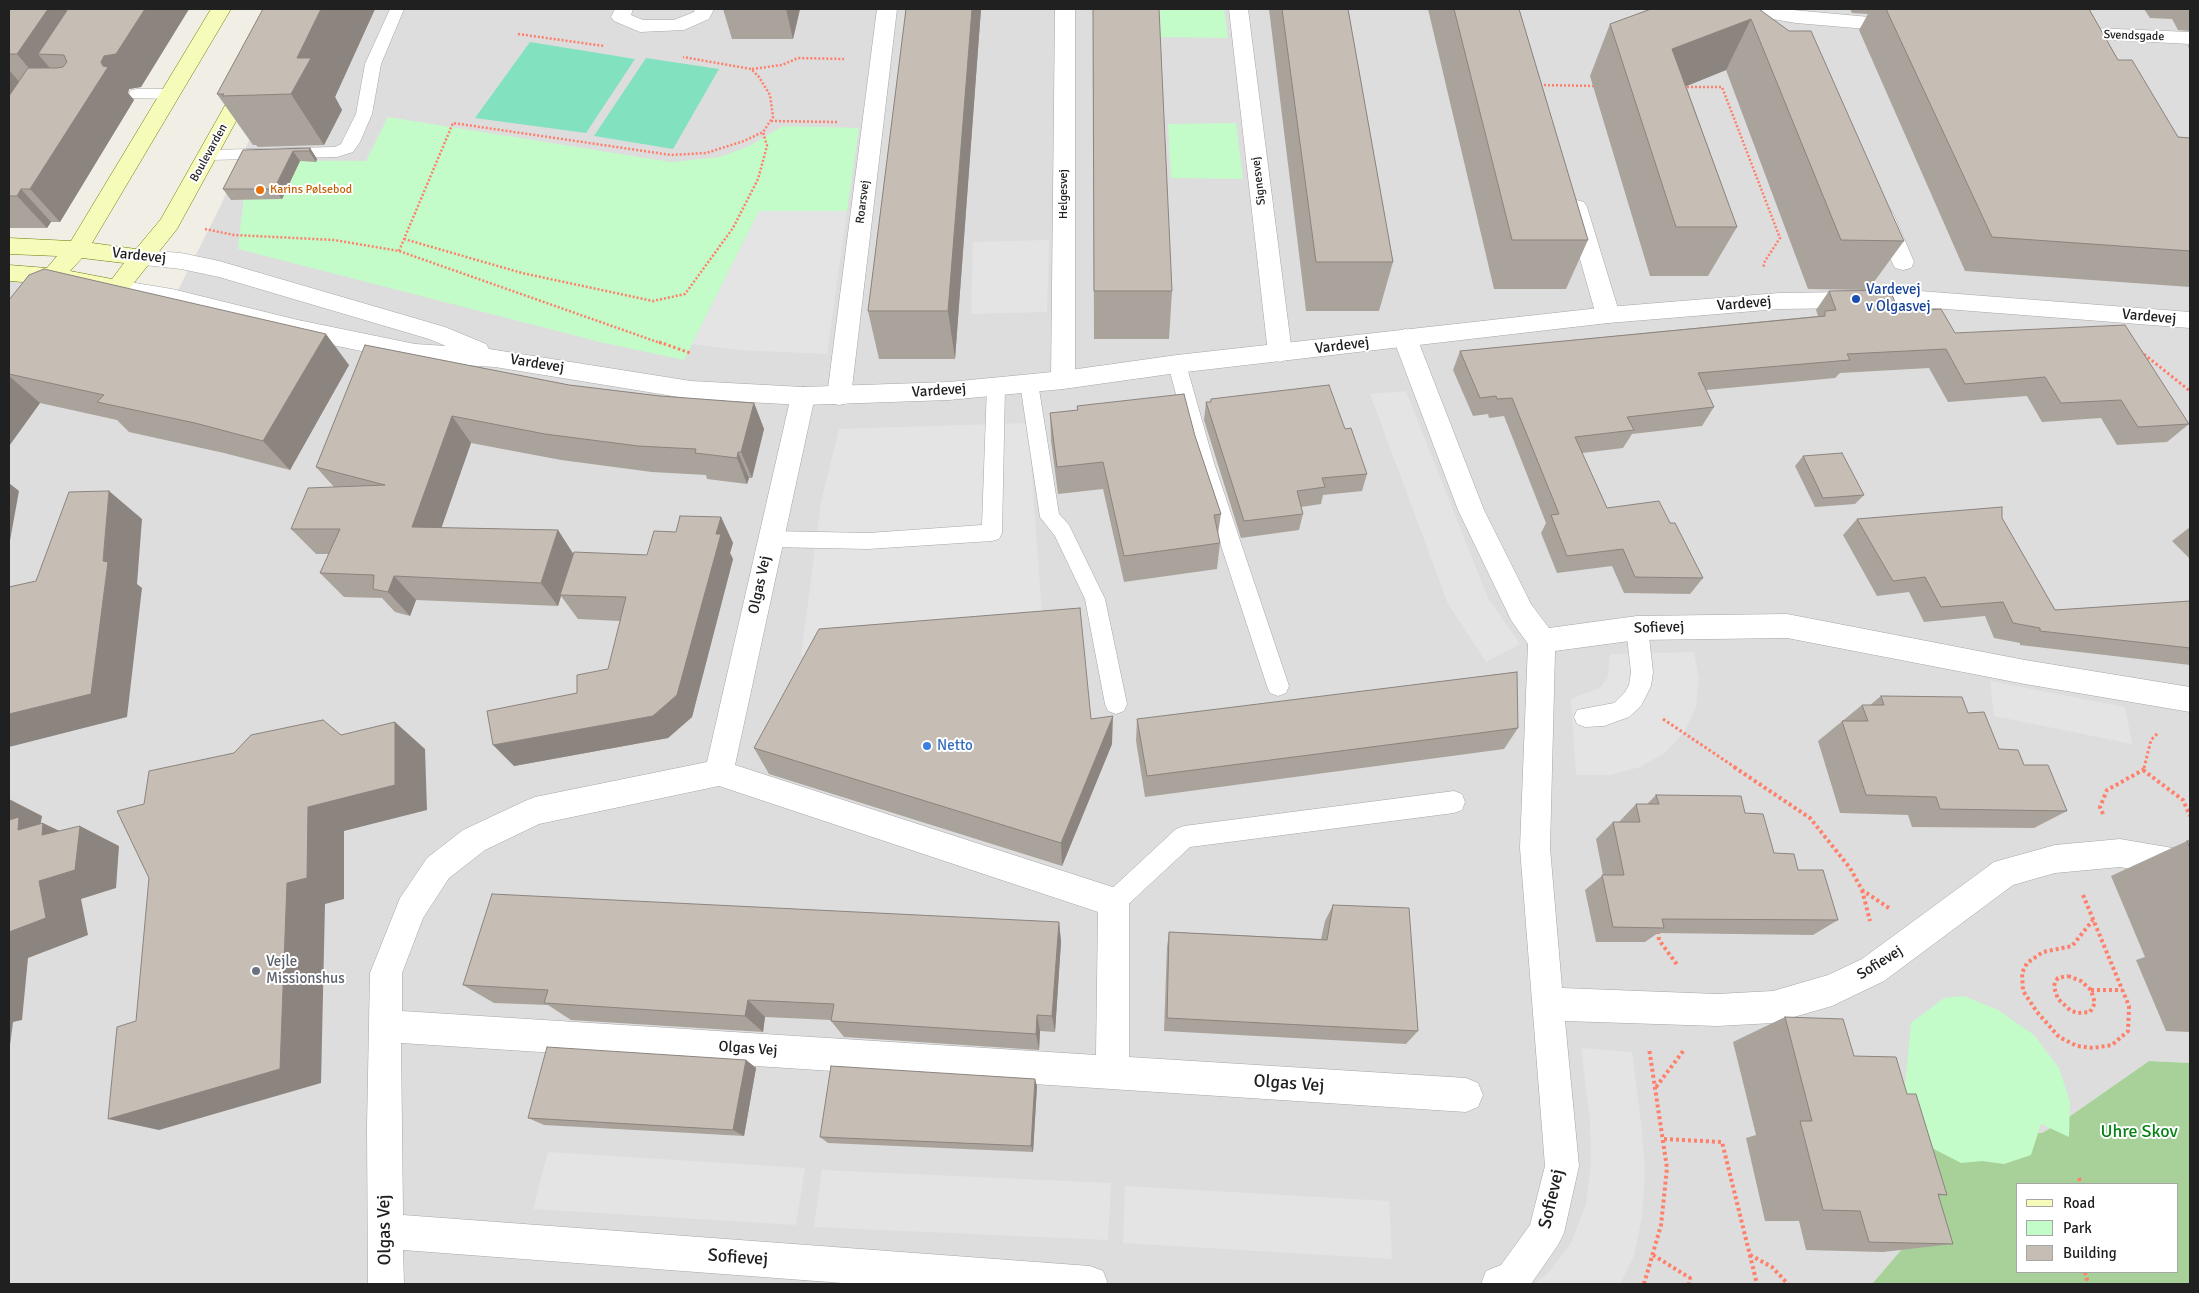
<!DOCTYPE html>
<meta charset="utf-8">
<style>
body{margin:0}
#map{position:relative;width:2199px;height:1293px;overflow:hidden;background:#f1eee6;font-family:Signika,sans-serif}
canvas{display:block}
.frame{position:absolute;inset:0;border:10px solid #202020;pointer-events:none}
.legend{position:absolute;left:2016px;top:1183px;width:162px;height:90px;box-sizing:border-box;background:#fff;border:1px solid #a6a6a6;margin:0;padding:6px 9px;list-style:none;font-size:15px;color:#202020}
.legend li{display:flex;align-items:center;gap:10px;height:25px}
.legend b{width:25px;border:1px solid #a6a6a6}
</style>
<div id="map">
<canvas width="2199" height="1293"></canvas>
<div class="frame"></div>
<ul class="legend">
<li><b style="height:6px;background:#f6fbba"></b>Road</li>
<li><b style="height:14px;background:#c3fbc9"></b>Park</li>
<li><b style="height:14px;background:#c6bdb5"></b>Building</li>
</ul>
</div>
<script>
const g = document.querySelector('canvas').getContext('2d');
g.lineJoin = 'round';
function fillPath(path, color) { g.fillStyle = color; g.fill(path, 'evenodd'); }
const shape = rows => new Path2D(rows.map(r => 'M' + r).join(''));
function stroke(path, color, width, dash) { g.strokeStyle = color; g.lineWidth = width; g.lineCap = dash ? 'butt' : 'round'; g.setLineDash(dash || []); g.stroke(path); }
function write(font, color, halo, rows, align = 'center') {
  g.font = font + ' Signika,sans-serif'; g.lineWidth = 4; g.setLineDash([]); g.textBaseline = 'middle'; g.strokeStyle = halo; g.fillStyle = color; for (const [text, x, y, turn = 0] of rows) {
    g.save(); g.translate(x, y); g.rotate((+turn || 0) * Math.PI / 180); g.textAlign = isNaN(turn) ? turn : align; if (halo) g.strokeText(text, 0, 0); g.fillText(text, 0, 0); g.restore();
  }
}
fillPath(shape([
 [306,9,2190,9,2190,1063,2149,1061,2066,1119,2042,1133,1928,1131,1920,1228,1872,1284,9,1284,9,270,64,276,174,298,220,207]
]), '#dedddd');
fillPath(shape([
 [2149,1061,2190,1063,2190,1284,1872,1284,1920,1228,1928,1131,2042,1133,2066,1119],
 [2018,1184,2178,1184,2178,1272,2018,1272]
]), '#a8d19a');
fillPath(shape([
 [1160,9,1224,9,1228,38,1161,37],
 [388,117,671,162,720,157,749,146,783,126,859,128,847,211,759,211,684,360,600,342,238,249,248,160,366,161],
 [1236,123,1243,179,1171,178,1168,124],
 [1964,996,1998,1010,2034,1035,2059,1068,2070,1102,2069,1137,2041,1124,2031,1155,2004,1164,1982,1161,1961,1163,1928,1146,1912,1123,1905,1086,1911,1023,1944,998]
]), '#c3fbc9');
fillPath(shape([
 [530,42,635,59,586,133,475,118],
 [646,58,719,69,673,149,594,136]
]), '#82e2c0');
fillPath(shape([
 [759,211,847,211,827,354,737,350,692,344],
 [1049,240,1047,312,971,314,973,242],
 [1406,391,1488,598,1520,644,1486,662,1448,604,1370,394],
 [1028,423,1044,641,831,659,801,656,821,502,839,429],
 [1694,652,1699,679,1696,707,1685,731,1666,752,1640,767,1610,775,1576,775,1571,699,1600,688,1608,677,1610,654],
 [1990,681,2125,707,2132,744,1994,716],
 [1581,1048,1632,1052,1641,1122,1645,1170,1642,1217,1634,1256,1620,1284,1535,1284,1550,1271,1571,1243,1586,1204,1591,1163,1590,1120],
 [548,1152,805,1168,796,1225,533,1209],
 [822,1170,1111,1183,1108,1240,814,1227],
 [1125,1186,1389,1201,1392,1259,1123,1243]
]), '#e4e4e4');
const service = shape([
 [390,9,404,9,381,64,372,114,360,142,353,152,337,157,209,160,203,159,201,155,203,151,209,150,335,147,341,144,356,114,365,64,390,9],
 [137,89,171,89,177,90,179,94,177,98,171,99,131,98,129,94,131,90,137,89],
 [1177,357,1183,359,1186,364,1214,463,1289,686,1286,693,1278,696,1270,693,1267,686,1194,463,1168,364,1171,359,1177,357],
 [1029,376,1036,378,1038,383,1059,514,1069,525,1105,599,1127,704,1124,711,1116,714,1108,711,1105,704,1085,599,1055,536,1040,517,1020,383,1022,378,1029,376],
 [996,379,1003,381,1005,386,1002,533,999,539,992,541,868,549,770,547,763,545,760,539,763,533,770,531,868,533,982,525,987,386,989,381,996,379],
 [1637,619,1644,622,1648,628,1653,672,1651,686,1641,706,1629,717,1604,726,1585,727,1577,724,1574,717,1577,710,1614,703,1625,692,1629,685,1631,672,1626,628,1630,622,1637,619],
 [1454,791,1462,794,1465,802,1462,810,1454,813,1190,847,1122,910,1114,914,1106,910,1102,902,1106,894,1176,829,1184,826,1454,791]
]);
const minor = shape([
 [615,9,633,9,631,15,643,20,674,20,694,12,695,9,714,9,709,19,684,30,640,32,614,21,611,17,615,9],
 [877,9,897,9,851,396,848,403,839,405,830,403,827,396,877,9],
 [1055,9,1075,9,1075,380,1071,386,1063,389,1055,386,1051,380,1055,9],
 [1229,9,1248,9,1292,353,1288,359,1280,362,1272,359,1268,353,1229,9],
 [1739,9,1782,9,1902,20,1909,22,1912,26,1909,30,1902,32,1796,23,1749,15,1742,13,1739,9],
 [2067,27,2190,32,2190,44,2060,37,2057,33,2060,29,2067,27],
 [1576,200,1584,202,1587,207,1620,315,1616,321,1608,323,1600,321,1596,315,1565,207,1568,202,1576,200],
 [1883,208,1891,210,1894,215,1914,262,1911,268,1903,270,1895,268,1892,262,1872,215,1875,210,1883,208],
 [1405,329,1413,332,1417,338,1484,510,1531,604,1549,628,1637,616,1787,614,2025,660,2190,687,2190,712,2025,684,1787,638,1637,640,1555,651,1550,848,1562,988,1717,994,1773,991,1828,975,1862,959,1994,862,2055,845,2120,839,2190,851,2190,880,2120,867,2055,873,2013,885,1884,981,1832,1006,1773,1023,1717,1026,1565,1021,1579,1166,1564,1233,1558,1245,1531,1284,1481,1284,1486,1271,1501,1265,1530,1225,1545,1166,1520,848,1528,644,1511,620,1458,510,1393,338,1397,332,1405,329],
 [803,387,812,389,815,396,735,765,1125,891,1129,902,1129,1057,1466,1078,1478,1083,1483,1095,1478,1107,1466,1112,401,1043,403,1215,1090,1266,1103,1271,1108,1284,856,1284,403,1250,404,1284,368,1284,367,1127,370,973,400,898,427,858,463,830,525,801,535,797,707,762,791,396,794,389,803,387],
 [719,786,1098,912,1096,1055,402,1011,402,973,423,918,449,878,485,850,539,824,719,786]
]);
const tertiary = shape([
 [143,250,181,253,219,261,445,327,486,344,489,349,691,381,803,387,949,382,1063,371,1177,355,1608,307,1779,293,1920,291,2190,312,2190,328,1920,307,1779,309,1608,323,1177,373,1063,389,949,400,803,405,691,399,495,367,415,362,298,338,172,305,109,294,106,288,109,282,117,280,172,289,298,320,415,344,446,346,429,339,219,277,181,269,135,264,132,258,135,252,143,250]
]);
const secondary = shape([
 [211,9,231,9,92,243,136,249,161,219,241,77,248,75,255,77,258,81,177,229,125,294,117,296,52,284,9,281,9,265,47,268,57,256,9,254,9,238,71,241,211,9],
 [82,258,124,263,112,279,70,271,82,258]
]);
stroke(service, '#a7a7a7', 1);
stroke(minor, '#a7a7a7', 1);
stroke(tertiary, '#a7a7a7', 1);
stroke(secondary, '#6a7c02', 1);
stroke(shape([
 [518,34,604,46],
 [752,69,782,65,798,58,844,59],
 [1540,85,1597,86],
 [1683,87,1722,87,1780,238,1765,261,1763,268],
 [771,121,837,122],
 [205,229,234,235,334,240,399,251,663,344],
 [404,239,522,273,653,301,685,294,733,228,758,179,767,146,763,132],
 [399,251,453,123,671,155,706,153,744,141,763,132,773,117,770,95,759,77,751,69,683,57]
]), '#fe7f6a', 2.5, [2, 2]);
stroke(shape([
 [659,342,690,353],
 [2140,351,2190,391],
 [1663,719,1736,768],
 [2144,768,2151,740,2158,733]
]), '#fe7f6a', 3, [2.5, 2.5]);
stroke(shape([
 [1734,767,1810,818,1850,868,1862,890,1889,908],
 [2143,770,2183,800,2190,816],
 [2103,814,2100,807,2107,790,2143,770,2144,767],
 [1862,890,1870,921],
 [2083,895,2129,1006,2128,1031,2112,1045,2093,1048,2077,1046,2059,1037,2037,1012,2023,991,2022,973,2027,963,2043,952,2072,946,2093,920],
 [1658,931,1659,940,1678,966],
 [2068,976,2081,981,2091,990,2095,1003,2090,1012,2077,1013,2070,1010,2058,999,2054,987,2055,982,2058,978,2068,976],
 [2091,990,2122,990],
 [1656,1087,1684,1050],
 [1664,1139,1722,1142,1757,1284],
 [2079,1178,2081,1184],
 [1653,1255,1690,1278,1689,1284],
 [1750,1255,1772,1267,1788,1284],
 [2085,1272,2088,1284],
 [1644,1284,1661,1225,1667,1168,1649,1048]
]), '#fe7f6a', 4, [3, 3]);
fillPath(service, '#fff');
fillPath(minor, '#fff');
fillPath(tertiary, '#fff');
fillPath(secondary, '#f6fbba');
fillPath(shape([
 [9,9,189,9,141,87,129,89,128,93,134,100,60,222,51,222,47,228,9,228],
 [263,9,375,9,335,97,342,110,324,145,258,147,256,145,253,145,217,94],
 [723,9,800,9,793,39,732,39],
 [906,9,981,9,955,359,879,359,868,311],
 [1093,9,1172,291,1169,339,1094,339],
 [1269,9,1348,9,1393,262,1379,311,1306,311],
 [1428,9,1519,9,1588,240,1566,289,1494,289],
 [1759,9,1789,31,1904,241,1868,290,1808,289,1726,70,1686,86,1737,227,1708,276,1650,276,1590,76,1610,24],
 [1850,9,2089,9,2118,60,2178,137,2190,138,2190,287,1965,271,1859,30,1868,14,1852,13],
 [2144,9,2190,9,2190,31,2178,30,2172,19,2150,18],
 [2190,43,2190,50,2188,46],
 [310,148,317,159,316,162,300,161,282,199,231,200,223,189,243,150],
 [1829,291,1899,312,2189,424,2167,442,2117,445,2101,418,2042,422,2027,396,1948,402,1929,368,1840,373,1835,378,1706,390,1714,407,1702,426,1632,434,1623,448,1582,453,1607,508,1670,523,1703,578,1690,594,1624,593,1612,566,1557,573,1541,533,1546,523,1504,416,1489,418,1488,414,1473,416,1453,370,1460,351,1818,316,1816,310],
 [9,300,349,365,290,470,224,453,129,432,117,420,40,403,9,446],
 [365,345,569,385,660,396,754,403,764,429,752,478,749,478,747,484,707,479,706,475,652,472,561,460,471,443,441,528,558,530,573,554,647,555,676,532,721,517,733,543,730,553,733,559,692,717,668,738,514,766,577,693,608,669,620,621,578,619,561,596,558,606,416,600,410,616,395,612,382,598,344,597,320,573,329,554,316,554,291,529,334,487,316,467],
 [1211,399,1345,429,1367,474,1362,491,1323,495,1321,504,1301,507,1303,514,1299,530,1241,538,1204,420,1206,402,1210,402],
 [1077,406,1195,436,1221,514,1218,534,1220,543,1217,569,1124,582,1103,489,1058,494,1051,441,1050,413,1078,410],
 [1803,456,1864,495,1855,504,1815,507,1795,466],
 [2002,518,2055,610,2190,601,2190,665,2020,645,2020,643,1994,638,1985,616,1924,622,1909,592,1877,596,1843,535,1857,519],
 [2190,527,2190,559,2172,541],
 [1881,696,1968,713,1999,749,2024,765,2067,811,2034,828,1912,827,1908,815,1840,813,1818,741,1862,705,1870,705],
 [1091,719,1112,744,1062,866,769,774,754,748],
 [1137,719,1518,728,1504,749,1145,797,1136,741],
 [1656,795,1745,813,1774,853,1798,870,1838,920,1813,935,1658,933,1645,942,1596,942,1585,890,1603,875,1596,839,1613,822,1619,822,1636,804,1647,804],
 [2187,841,2190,841,2190,1032,2166,1031,2136,960,2145,957,2111,876],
 [1333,905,1418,1031,1406,1044,1164,1031,1167,947,1169,932,1321,939,1325,921],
 [1059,922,1061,942,1055,1032,1040,1031,1039,1050,844,1037,831,1021,831,1020,765,1017,763,1032,571,1020,548,1005,494,1003,463,985],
 [1785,1017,1854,1056,1907,1094,1947,1195,1938,1196,1953,1244,1883,1252,1806,1250,1799,1221,1765,1221,1746,1138,1756,1135,1733,1042],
 [746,1060,756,1068,744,1136,544,1125,528,1118],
 [1037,1086,1033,1152,828,1143,820,1137]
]), '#aaa39c');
fillPath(shape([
 [48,9,65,9,82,31,64,55,38,54,54,73,45,87,17,54],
 [145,9,189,9,141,87,129,89,128,93,134,100,60,222,30,189,103,66,101,62,104,56],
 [321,9,375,9,335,97,342,110,324,145,291,94,297,58],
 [786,9,800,9,793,39],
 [972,9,981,9,955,359,948,311],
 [1751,19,1726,70,1650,101,1672,49],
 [9,70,36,101,9,142],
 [310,148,317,159,316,162,309,151],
 [293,151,300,161,282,199,274,189],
 [21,189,51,222,47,228,17,196],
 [326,334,349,365,290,470,263,441],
 [9,376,40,403,9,446],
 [754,403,764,429,752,478,741,452],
 [452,416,471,443,433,552,412,527],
 [738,452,749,478,747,484,737,458],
 [9,483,19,491,9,546],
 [109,491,142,519,137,584,142,588,127,717,9,747,9,714,103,561],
 [721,517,733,543,730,553,733,559,692,717,668,738,514,766,493,745,653,716,716,534],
 [558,530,574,555,560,595,561,596,558,606,541,583],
 [394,576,416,600,410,616,388,592],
 [1113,716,1112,744,1062,866,1061,843],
 [395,722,425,749,427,810,344,831,344,899,325,904,321,1083,159,1130,108,1119,287,883,308,807],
 [9,799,42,816,40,827,43,823,78,840,80,826,119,846,116,888,81,899,88,935,28,958,22,1020,13,1022,9,1053,9,932,39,881,9,830],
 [1059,922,1061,942,1055,1032,1052,1016],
 [748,1000,765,1017,763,1032,745,1016],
 [1037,1015,1040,1031,1039,1050,1036,1034],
 [746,1060,756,1068,744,1136,733,1130],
 [1035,1079,1037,1086,1033,1152,1031,1146]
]), '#8b847f');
const building = shape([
 [9,9,48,9,17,54,9,54,9,9],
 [68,9,145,9,116,54,104,56,101,62,103,66,108,67,30,189,21,189,17,196,9,196,9,96,28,68,57,68,63,67,67,62,64,55,38,54,68,9],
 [263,9,321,9,297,58,311,58,291,94,222,96,224,94,217,94,263,9],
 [906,9,972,9,948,311,868,311,906,9],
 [1093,9,1159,9,1172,291,1094,291,1093,9],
 [1282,9,1348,9,1393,262,1316,262,1282,9],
 [1454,9,1519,9,1588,240,1512,240,1454,9],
 [1651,9,1759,9,1789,31,1811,31,1904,241,1841,240,1751,19,1672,49,1737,227,1676,227,1610,24,1651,9],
 [1886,9,2089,9,2118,60,2132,60,2178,137,2190,138,2190,251,1992,237,1886,9],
 [310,148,309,151,293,151,274,189,223,189,243,150,310,148],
 [44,269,326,334,263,441,195,423,97,402,104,395,9,374,9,300,29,275,44,269],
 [1890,290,1899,312,1941,309,1955,333,2125,325,2189,424,2138,427,2121,400,2061,403,2045,377,1965,384,1946,349,1847,354,1850,360,1698,373,1714,407,1627,417,1634,430,1575,437,1607,508,1659,501,1670,523,1675,523,1703,578,1635,577,1623,549,1567,556,1551,515,1559,514,1512,398,1497,399,1496,396,1480,398,1460,351,1825,316,1825,311,1836,310,1829,291,1890,290],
 [365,345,569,385,660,396,754,403,741,452,738,452,737,458,695,453,696,449,638,446,545,434,452,416,412,527,558,530,541,583,394,576,388,592,373,589,374,575,320,573,340,529,291,529,308,488,385,485,316,467,365,345],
 [1329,385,1345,429,1351,428,1367,474,1322,478,1325,487,1297,491,1303,514,1244,521,1206,402,1211,402,1211,399,1329,385],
 [1184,394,1195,436,1221,514,1214,515,1220,543,1124,556,1103,462,1057,467,1050,413,1078,410,1077,406,1184,394],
 [1842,453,1864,495,1823,498,1803,456,1842,453],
 [109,491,103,561,108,562,91,694,9,714,9,587,36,581,69,492,109,491],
 [2002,507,2002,518,2055,610,2190,601,2190,648,2040,631,2040,628,2013,623,2003,602,1941,607,1925,577,1893,581,1857,519,2002,507],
 [680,516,721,517,716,534,721,534,677,695,653,716,493,745,487,711,577,693,577,675,608,669,626,597,560,595,574,552,647,555,654,531,676,532,680,516],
 [1080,608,1091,719,1113,716,1061,843,754,748,819,629,1080,608],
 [1517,672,1518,728,1147,776,1137,719,1517,672],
 [1881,696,1962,697,1968,713,1984,712,1999,749,2018,750,2024,765,2048,765,2067,811,1940,809,1936,797,1866,795,1842,721,1868,721,1862,705,1884,705,1881,696],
 [323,720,341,735,395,722,395,785,308,807,307,878,287,883,280,1069,108,1119,117,1027,136,1021,149,878,117,811,144,804,149,771,234,753,251,735,323,720],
 [1656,795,1741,796,1745,813,1763,814,1774,853,1794,854,1798,870,1823,870,1838,920,1662,919,1664,928,1613,927,1602,875,1624,875,1613,822,1640,822,1636,804,1659,804,1656,795],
 [19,817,18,830,43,823,42,835,80,826,75,870,39,881,46,918,9,932,9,820,19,817],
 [2187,841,2190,841,2190,848,2187,841],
 [492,894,1059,922,1052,1016,1037,1015,1036,1034,831,1021,834,1004,748,1000,745,1016,544,1003,548,990,463,985,492,894],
 [1333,905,1409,908,1418,1031,1167,1018,1169,932,1327,940,1333,905],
 [1785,1017,1843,1019,1854,1056,1896,1057,1907,1094,1916,1094,1947,1195,1938,1194,1953,1244,1869,1242,1860,1211,1823,1210,1800,1121,1812,1121,1785,1017],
 [547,1047,746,1060,733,1130,528,1118,547,1047],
 [831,1066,1035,1079,1031,1146,820,1137,831,1066]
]);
fillPath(building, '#c6bdb5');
stroke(building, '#8b847f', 1);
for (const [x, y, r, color] of [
 [260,190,5,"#e8710a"],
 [1856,299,5,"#1a4fb4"],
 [927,746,5,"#3f7fe0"],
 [256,971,5,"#6b7280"]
]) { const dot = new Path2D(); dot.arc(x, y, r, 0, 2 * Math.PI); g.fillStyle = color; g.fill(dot); stroke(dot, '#fff', 2); }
write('12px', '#202020', '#fff', [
 ["Svendsgade",2134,36,2],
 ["Boulevarden",209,153,-61],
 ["Signesvej",1259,181,-97],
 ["Helgesvej",1064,194,-90],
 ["Roarsvej",863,202,-83]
]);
write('12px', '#c56008', '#fff', [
 ["Karins Pølsebod",270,190]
], 'left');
write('15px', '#202020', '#fff', [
 ["Vardevej",139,256,6],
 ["Vardevej",1744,304,-5],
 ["Vardevej",2149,317,5],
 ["Vardevej",1342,346,-7],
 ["Vardevej",537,364,9],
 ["Vardevej",939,391,-4],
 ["Olgas Vej",760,585,-78],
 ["Sofievej",1659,628,-2],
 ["Sofievej",1880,963,-32],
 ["Olgas Vej",748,1049,4]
]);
write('15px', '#164399', '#fff', [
 ["Vardevej",1866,290],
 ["v Olgasvej",1866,307]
], 'left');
write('15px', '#366cbe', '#fff', [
 ["Netto",937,746]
], 'left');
write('15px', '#5b616d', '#fff', [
 ["Vejle",266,962],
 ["Missionshus",266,979]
], 'left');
write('18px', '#202020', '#fff', [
 ["Olgas Vej",1289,1084,4],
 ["Sofievej",1552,1199,-77],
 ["Olgas Vej",385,1230,-91],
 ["Sofievej",738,1258,4]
]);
write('18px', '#098317', '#fff', [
 ["Uhre Skov",2139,1132]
]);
</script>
